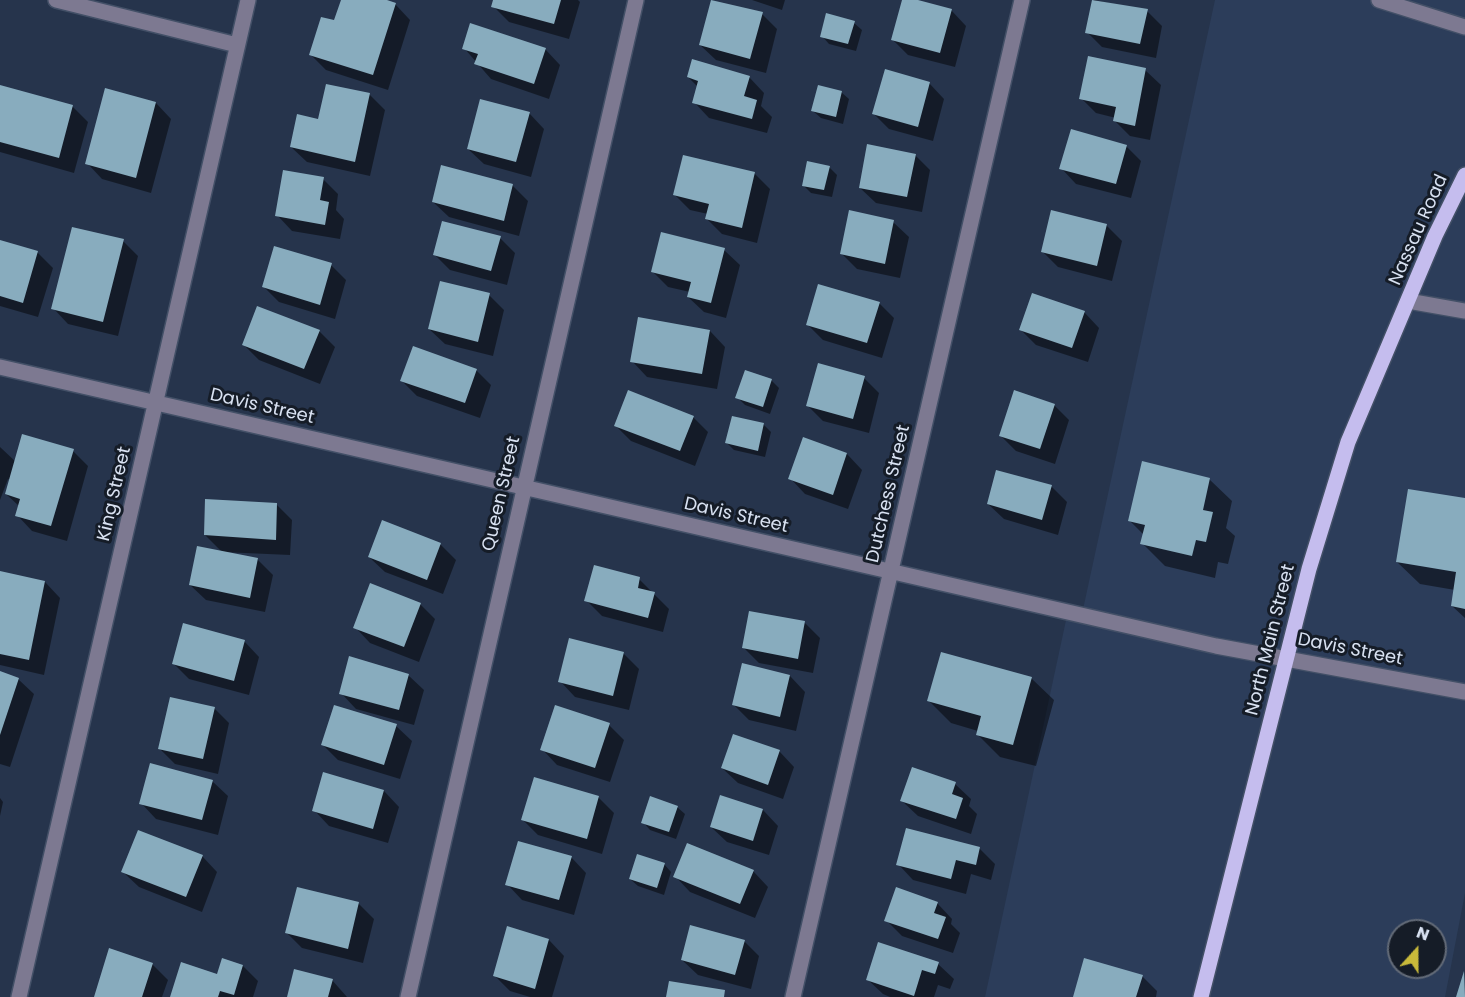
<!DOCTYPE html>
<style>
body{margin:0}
#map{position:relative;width:1465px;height:997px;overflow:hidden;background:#26344c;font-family:Poppins,sans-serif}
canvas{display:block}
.north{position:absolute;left:1387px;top:919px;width:60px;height:60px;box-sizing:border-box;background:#151c27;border:2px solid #636b78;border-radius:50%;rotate:21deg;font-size:16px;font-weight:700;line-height:24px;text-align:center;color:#d9e2f2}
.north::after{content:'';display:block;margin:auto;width:21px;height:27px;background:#c9ba3a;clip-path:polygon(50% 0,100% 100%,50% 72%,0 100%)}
</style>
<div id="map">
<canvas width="1465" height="997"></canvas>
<div class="north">N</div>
</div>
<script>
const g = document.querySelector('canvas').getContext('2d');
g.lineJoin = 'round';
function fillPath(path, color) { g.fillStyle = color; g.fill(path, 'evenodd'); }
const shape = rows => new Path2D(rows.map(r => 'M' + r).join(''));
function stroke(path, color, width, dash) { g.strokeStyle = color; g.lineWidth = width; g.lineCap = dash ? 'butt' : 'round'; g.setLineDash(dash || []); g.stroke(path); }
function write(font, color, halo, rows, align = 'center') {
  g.font = font + ' Poppins,sans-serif'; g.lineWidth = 6; g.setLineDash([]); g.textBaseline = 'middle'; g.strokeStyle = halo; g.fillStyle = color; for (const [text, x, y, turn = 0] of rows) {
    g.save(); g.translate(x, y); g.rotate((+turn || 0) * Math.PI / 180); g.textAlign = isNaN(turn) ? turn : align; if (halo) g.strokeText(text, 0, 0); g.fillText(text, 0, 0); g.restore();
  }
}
fillPath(shape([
 [1215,0,1465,0,1465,893,1445,997,985,997,1068,611,1082,614],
 [1399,931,1435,931,1435,967,1399,967]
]), '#2c3d5a');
fillPath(shape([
 [342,0,382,0,395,4,410,20,388,90,326,70,311,55,335,22],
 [495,0,578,0,580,2,569,39,509,22,493,6],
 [752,0,785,0,782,10],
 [903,0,951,10,966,26,955,67,908,55,893,40],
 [1094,0,1147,11,1162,26,1156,58,1102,47,1087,32],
 [762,14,777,29,766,73,716,60,700,45],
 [854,23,862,30,856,51,829,44,822,36],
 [464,48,545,49,560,65,549,99,491,79],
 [1145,70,1161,85,1150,140,1130,136,1115,121,1116,118,1096,113,1081,98],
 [688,77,749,77,764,93,761,106,772,117,767,133,709,118,694,102,698,87],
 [929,83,944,99,933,141,889,129,874,114],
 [0,87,73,107,88,122,74,173,0,152],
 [841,92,849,99,843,124,821,118,813,111],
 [370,95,385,110,370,176,307,162,291,147,320,120],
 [156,103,171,119,151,193,102,179,87,163],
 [529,113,544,129,531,177,484,164,468,149],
 [1126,146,1141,161,1131,198,1076,184,1061,168],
 [915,155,930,170,922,212,876,203,860,188],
 [442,167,513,186,528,201,519,236,449,217,433,202],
 [829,167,837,175,832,197,811,193,803,185],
 [755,174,770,189,757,243,722,234,707,219,708,214,690,210,675,195],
 [323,179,338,194,336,210,344,219,340,239,292,231,277,215],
 [893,222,909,237,900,278,857,269,841,253],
 [1106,225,1122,241,1112,281,1058,267,1043,252],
 [500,238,515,253,507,285,450,270,435,255],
 [0,241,38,253,53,268,38,317,0,306],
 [123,241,138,256,118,336,68,324,53,308],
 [724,250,740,265,726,318,704,312,688,297,690,292,668,287,652,271],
 [331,265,346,280,335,319,279,302,264,287],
 [489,295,504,310,493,356,445,344,429,329],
 [879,303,894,318,882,358,823,340,808,325],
 [1084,312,1099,328,1088,362,1036,345,1021,330],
 [319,331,335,347,320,384,259,360,244,345],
 [710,331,725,347,717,389,647,377,632,361],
 [476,370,491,385,480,418,417,396,402,381],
 [864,378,879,393,869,433,823,421,808,406],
 [771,380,779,388,770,414,745,405,737,397],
 [1054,405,1069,420,1055,464,1016,451,1001,436],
 [693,417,708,432,695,466,631,441,616,426],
 [763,424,771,432,765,457,734,450,727,443],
 [804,439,847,454,862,470,848,509,805,494,790,478],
 [0,447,16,462,73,451,88,466,67,541,32,531,17,515,19,506,6,494,11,480,8,479,0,500],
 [1209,479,1232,501,1226,528,1235,536,1228,564,1218,562,1215,578,1165,566,1142,543,1144,535,1130,521],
 [1051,486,1067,502,1058,535,1004,519,988,504],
 [1465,500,1465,618,1452,606,1455,590,1420,584,1397,562],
 [277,505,292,520,290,555,222,552,205,535],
 [383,522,441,545,456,560,443,594,385,572,369,557],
 [257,559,273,575,265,612,206,600,190,585],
 [0,573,45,582,60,598,44,675,0,665],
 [639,579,669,609,663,632,602,616,586,600],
 [420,604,435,619,419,662,370,643,355,627],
 [805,623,820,638,813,673,759,663,744,648],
 [244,641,259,657,249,695,189,679,173,663],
 [623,653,639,669,629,710,575,697,560,681],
 [743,665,790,676,805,692,796,731,749,720,734,705],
 [0,673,18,679,34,694,10,767,0,764],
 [408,675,424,690,414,725,356,709,341,693],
 [1031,678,1054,700,1036,766,1000,757,977,734,978,731,951,723,929,701],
 [214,708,229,723,218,774,175,764,160,749],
 [609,725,624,740,610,782,557,765,542,749],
 [396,726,412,741,400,779,338,760,323,745],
 [779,751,794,767,783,799,738,783,722,768],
 [324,774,384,791,399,807,388,843,329,826,314,810],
 [212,781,228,796,218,835,156,819,141,803],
 [955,784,971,799,969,806,977,814,971,834,918,816,902,801],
 [598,797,614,813,602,854,538,835,523,820],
 [0,798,3,802,0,816],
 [677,807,685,814,676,839,650,830,643,822],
 [763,810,778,826,769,855,727,842,711,827],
 [980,849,995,864,991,880,971,874,966,894,913,880,898,864],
 [202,856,217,872,202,912,139,887,123,872],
 [571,857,586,873,574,915,522,900,507,884],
 [664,864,671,872,664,895,638,886,630,879],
 [753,871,768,887,755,918,690,892,675,876],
 [937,903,952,919,951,924,960,933,953,953,902,936,886,920],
 [359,904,374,919,363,963,302,948,287,933],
 [549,940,564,956,552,997,530,997,510,991,495,976],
 [744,941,759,956,751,989,698,975,682,960],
 [152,964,168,980,162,997,95,997],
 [938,964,954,979,950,989,938,985,934,997,890,997,883,994,867,979],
 [243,966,258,981,253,997,172,997],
 [1142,976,1157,991,1156,997,1074,997],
 [332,980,347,997,288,997]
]), '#0007');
fillPath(shape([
 [341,0,387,0,396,3,373,75,309,55,321,17,334,20],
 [493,0,561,0,554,24,491,7],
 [711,0,763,12,750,59,699,45],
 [902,0,918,0,952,9,940,53,891,40],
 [1092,0,1148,9,1140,44,1085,33],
 [826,13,855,21,848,44,820,37],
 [470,23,546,48,534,84,474,64,478,54,462,49],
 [1088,56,1146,68,1135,126,1113,121,1116,107,1079,99],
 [692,59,750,76,744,96,757,100,752,119,692,103,698,81,687,77],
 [885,69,930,82,918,127,872,114],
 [326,84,370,93,355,162,290,147,297,114,318,119],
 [0,85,73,105,59,158,0,142],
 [818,85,842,91,836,117,811,111],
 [105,88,156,102,136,178,85,164],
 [480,99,530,112,516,162,467,149],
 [1071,129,1127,145,1116,184,1059,169],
 [867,144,916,154,907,197,859,188],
 [683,155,755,172,742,228,705,219,709,204,673,195],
 [807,161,830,166,824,190,802,186],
 [441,165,513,184,504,221,432,202],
 [283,170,324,177,320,200,329,202,325,225,275,216],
 [849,210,894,220,885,264,840,254],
 [1051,210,1107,224,1097,266,1041,252],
 [442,221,501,236,491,271,433,255],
 [72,227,124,239,103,322,51,309],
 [661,232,725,248,711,303,687,297,691,282,651,272],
 [0,240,38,251,23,303,0,296],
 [274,246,332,263,320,305,262,287],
 [440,281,490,293,478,342,428,329],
 [818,284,880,302,867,343,806,325],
 [1032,293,1085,311,1072,348,1019,330],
 [257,306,320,330,304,369,242,345],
 [638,317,710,330,702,374,630,362],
 [413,346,477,369,465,403,400,381],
 [818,363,865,376,853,419,806,406],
 [745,370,772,379,763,407,735,398],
 [628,390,694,416,680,451,614,426],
 [1014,390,1055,404,1040,449,999,436],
 [732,416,764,423,758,451,725,443],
 [22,434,74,449,51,526,15,516,20,499,5,494],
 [803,437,847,453,833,495,788,479],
 [1142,461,1210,478,1203,510,1213,512,1206,542,1196,540,1192,556,1140,544,1145,525,1128,521],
 [996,470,1052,485,1042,520,987,504],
 [1408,489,1465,498,1465,609,1451,606,1456,572,1396,562],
 [205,499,277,503,276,540,204,535],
 [382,520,441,543,427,580,368,557],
 [197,546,258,558,250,598,189,585],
 [594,565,640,577,638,588,655,592,648,618,584,601],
 [0,571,45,581,29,660,0,654],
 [370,583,421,603,404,647,353,628],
 [749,611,805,621,798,659,742,648],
 [183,623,245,640,234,681,172,664],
 [569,638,624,652,613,696,558,682],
 [941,652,1032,677,1013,745,976,735,981,716,927,701],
 [349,656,409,674,399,710,339,694],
 [742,663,790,675,780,717,732,705],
 [0,671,19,678,0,735],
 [170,697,215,707,203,759,158,749],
 [334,705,397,724,384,765,321,745],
 [555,705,610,723,595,768,540,750],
 [733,734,780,750,768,785,721,768],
 [150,763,213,780,202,820,139,804],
 [912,767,956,782,952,794,963,798,956,819,900,801],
 [323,772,384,790,373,829,312,811],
 [534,777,599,796,587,839,521,820],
 [720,795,763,809,753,841,710,827],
 [650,796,678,806,669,832,641,823],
 [906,828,980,847,976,865,956,860,951,879,896,865],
 [138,830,203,855,186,897,121,872],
 [518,841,572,856,559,900,505,885],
 [687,843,754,870,740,904,673,877],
 [637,854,665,863,657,888,629,879],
 [297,887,359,902,348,949,285,933],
 [896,887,938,902,934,913,946,917,938,939,884,921],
 [690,925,745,940,735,975,681,960],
 [507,926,549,939,535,989,493,976],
 [878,942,939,962,935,974,922,970,914,996,866,980],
 [109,948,153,963,142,997,94,997],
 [222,958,243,965,234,995,220,991,218,997,170,997,181,962,217,974],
 [1084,958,1143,975,1136,997,1073,997],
 [294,969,333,979,328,997,287,997],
 [1464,971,1465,997,1456,997],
 [669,981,725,990,724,997,666,997]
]), '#88acbe');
const minor = shape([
 [56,0,237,45],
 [1379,0,1465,27],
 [1408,301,1465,311],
 [0,367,1216,646,1465,692],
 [19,997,248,0],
 [408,997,636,0],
 [793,997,1022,0]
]);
const major = shape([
 [1201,997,1309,569,1348,442,1435,236,1465,175]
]);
stroke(minor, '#435067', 18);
stroke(major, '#435067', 18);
stroke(minor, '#7d7991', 15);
stroke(major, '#c5bdee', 15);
write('18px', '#d9e2f2', '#151c27', [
 ["Nassau Road",1419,230,-66],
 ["Davis Street",262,407,13],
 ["King Street",115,494,-77],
 ["Queen Street",502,494,-77],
 ["Dutchess Street",889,494,-77],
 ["Davis Street",736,516,13],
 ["North Main Street",1271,640,-76],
 ["Davis Street",1350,650,11]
]);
</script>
